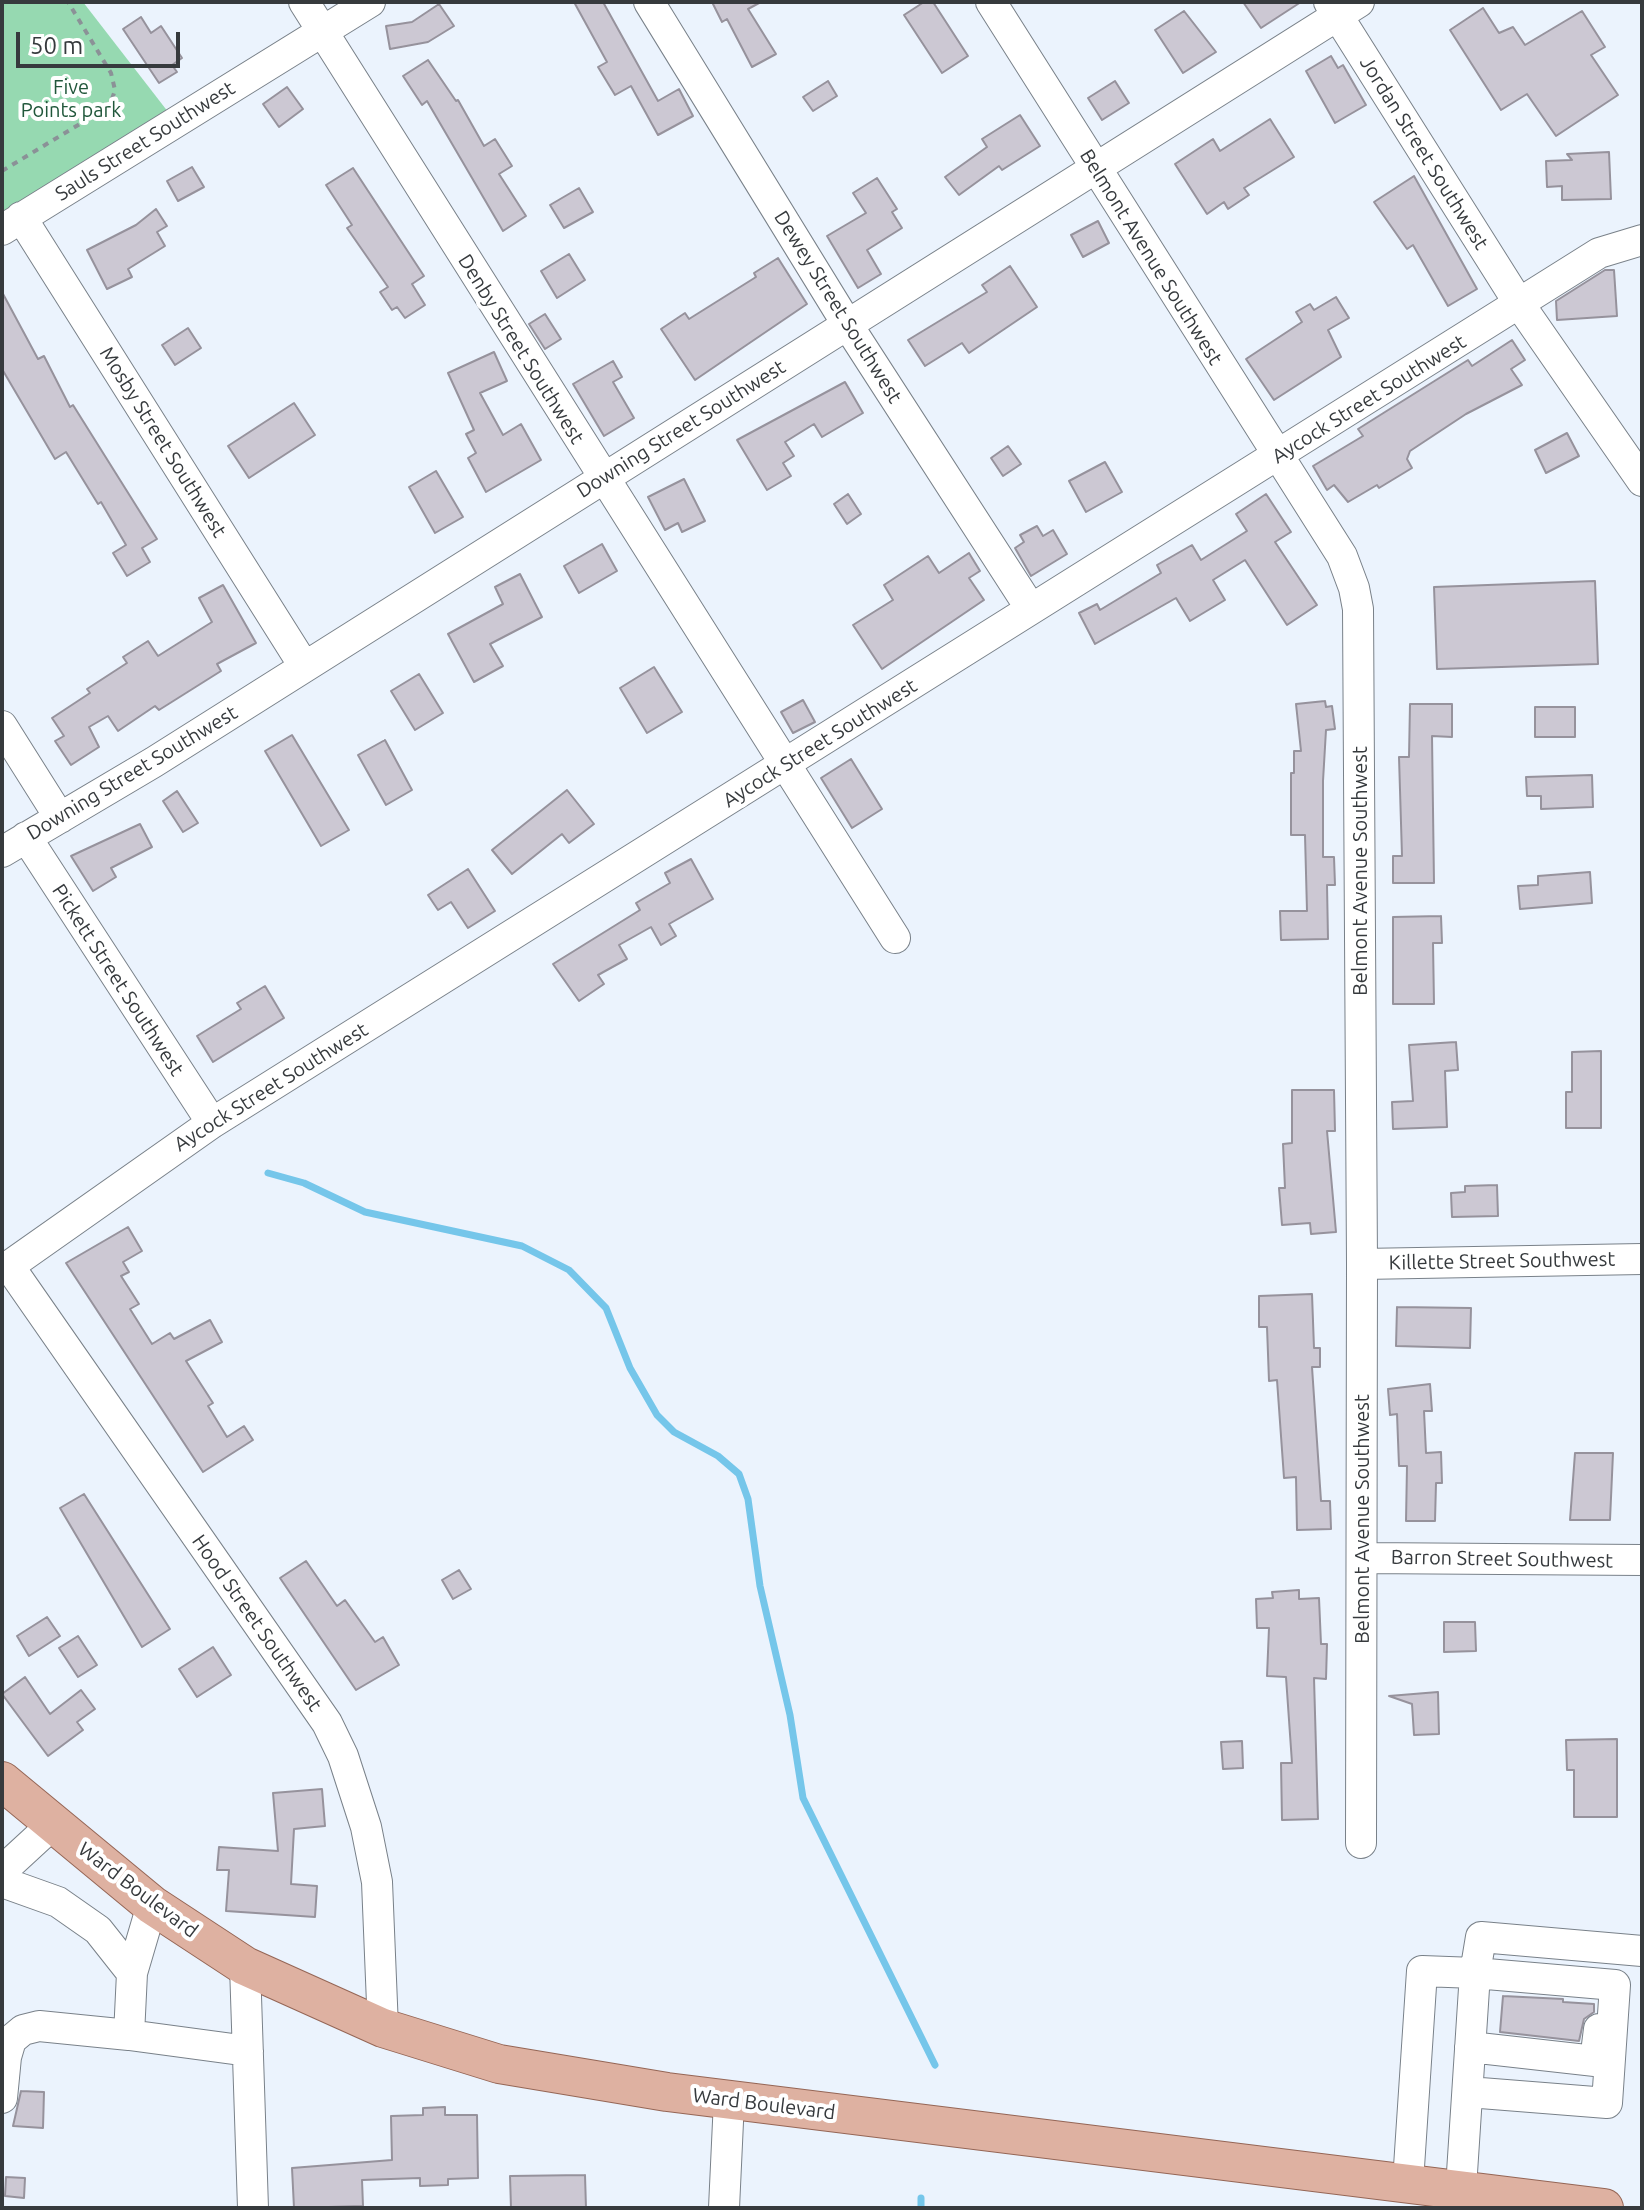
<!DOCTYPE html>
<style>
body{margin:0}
#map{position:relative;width:1644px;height:2210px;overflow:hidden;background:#ebf3fd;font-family:Ubuntu,sans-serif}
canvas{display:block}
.frame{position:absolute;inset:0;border:4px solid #363a3d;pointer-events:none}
.scale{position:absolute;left:16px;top:32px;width:164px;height:36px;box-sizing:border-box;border:4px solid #363a3d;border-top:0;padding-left:10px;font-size:24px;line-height:28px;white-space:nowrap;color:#363a3d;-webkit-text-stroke:6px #fff;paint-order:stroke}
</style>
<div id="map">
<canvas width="1644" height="2210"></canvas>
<div class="frame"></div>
<div class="scale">50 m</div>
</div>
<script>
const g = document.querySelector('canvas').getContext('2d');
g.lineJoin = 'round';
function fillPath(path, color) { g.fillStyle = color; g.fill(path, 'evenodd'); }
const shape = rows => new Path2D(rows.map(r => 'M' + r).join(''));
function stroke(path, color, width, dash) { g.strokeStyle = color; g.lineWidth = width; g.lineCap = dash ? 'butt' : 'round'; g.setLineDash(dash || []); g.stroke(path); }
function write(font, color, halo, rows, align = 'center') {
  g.font = font + ' Ubuntu,sans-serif'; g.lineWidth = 8; g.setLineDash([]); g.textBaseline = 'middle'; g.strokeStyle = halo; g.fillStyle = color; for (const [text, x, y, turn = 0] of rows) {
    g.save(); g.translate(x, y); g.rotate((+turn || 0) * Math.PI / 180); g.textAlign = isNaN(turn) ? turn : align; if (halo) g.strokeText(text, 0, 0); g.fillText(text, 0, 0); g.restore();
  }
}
fillPath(shape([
 [2,2,83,2,172,117,2,227]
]), '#96d9b1');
stroke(shape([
 [268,1173,304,1183,365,1212,522,1246,569,1270,606,1308,630,1368,657,1415,674,1432,718,1456,739,1474,748,1499,760,1586,790,1715,803,1798,935,2065],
 [921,2208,921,2198]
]), '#75c6ea', 7);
const building = shape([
 [574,2,603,2,658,101,679,89,693,116,658,135,631,86,615,95,598,67,607,62,574,2],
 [712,2,761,2,748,9,776,54,752,67,727,19,722,22,712,2],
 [924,2,933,2,968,56,942,73,904,15,924,2],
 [1243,2,1301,2,1261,28,1243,2],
 [439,4,454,26,428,42,390,49,386,26,412,22,439,4],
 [1483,8,1499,33,1513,27,1525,45,1582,11,1605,47,1591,55,1618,95,1556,136,1527,94,1501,110,1450,30,1483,8],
 [1184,11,1216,52,1183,73,1155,30,1184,11],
 [141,17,151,33,161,26,182,58,172,65,177,72,159,83,123,29,141,17],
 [1331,56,1338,68,1343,65,1366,105,1335,123,1306,71,1331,56],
 [428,60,456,101,458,100,484,146,495,139,512,166,499,174,526,216,503,231,427,101,422,105,403,76,428,60],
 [828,81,837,96,813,111,803,97,828,81],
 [1115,81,1129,103,1102,120,1088,98,1115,81],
 [287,87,303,109,279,127,263,104,287,87],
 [1020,115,1040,146,1002,170,999,166,959,195,945,177,987,147,982,139,1020,115],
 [1270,119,1294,157,1244,188,1249,195,1228,209,1224,202,1207,214,1175,164,1213,139,1220,151,1270,119],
 [1609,152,1611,199,1562,200,1562,186,1547,187,1546,161,1572,160,1567,154,1609,152],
 [192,167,204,187,178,201,167,181,192,167],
 [353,168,424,276,412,284,425,305,405,318,397,307,392,310,380,292,388,287,347,228,352,225,326,185,353,168],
 [1414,176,1477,289,1448,306,1413,245,1407,249,1374,202,1414,176],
 [877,178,897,209,892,212,902,228,867,250,881,274,858,288,827,236,866,213,853,193,877,178],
 [579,188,593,212,564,228,550,205,579,188],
 [156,209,167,226,157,232,165,246,128,269,132,277,107,289,87,250,136,225,156,209],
 [1098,221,1109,243,1083,257,1071,235,1098,221],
 [569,254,585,280,557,298,541,271,569,254],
 [778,258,807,304,695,380,661,329,685,313,689,319,756,277,754,273,778,258],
 [1010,266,1037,307,969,353,962,343,925,366,908,340,987,292,982,285,1010,266],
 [1605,270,1614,270,1617,316,1557,320,1556,301,1605,270],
 [2,292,38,359,44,356,70,407,73,405,157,539,142,548,150,562,127,576,113,553,126,545,101,502,98,504,66,452,55,459,2,369,2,292],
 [1336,297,1349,318,1328,330,1341,357,1274,400,1246,359,1302,322,1296,312,1310,304,1314,310,1336,297],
 [545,314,561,339,545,349,529,324,545,314],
 [188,328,201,348,175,365,162,345,188,328],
 [1512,340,1525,360,1511,369,1522,385,1466,414,1410,451,1407,459,1412,468,1379,488,1377,485,1348,502,1334,485,1327,490,1313,466,1363,436,1358,429,1385,412,1468,360,1472,366,1512,340],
 [494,352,507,381,480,393,503,435,521,424,541,460,486,492,468,458,476,453,466,434,474,430,448,373,494,352],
 [613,361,622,377,613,382,634,418,604,436,573,384,613,361],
 [845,382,863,413,822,437,814,424,785,442,794,456,783,463,791,476,767,490,737,440,845,382],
 [294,403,315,435,249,478,228,446,294,403],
 [1567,433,1579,456,1546,473,1535,450,1567,433],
 [1008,446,1021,464,1003,476,991,458,1008,446],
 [1105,462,1122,492,1086,512,1069,481,1105,462],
 [436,471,463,517,435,533,409,487,436,471],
 [684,479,705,521,682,532,678,523,665,530,648,497,684,479],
 [848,494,861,514,847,524,834,504,848,494],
 [1266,494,1291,532,1275,542,1317,605,1287,625,1245,560,1213,580,1225,600,1190,621,1176,598,1095,644,1079,613,1097,604,1100,610,1161,573,1157,565,1192,545,1201,560,1247,531,1236,514,1266,494],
 [1037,526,1043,536,1053,530,1067,554,1031,576,1015,548,1024,542,1020,535,1037,526],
 [602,544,617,571,579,593,564,566,602,544],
 [969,553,980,571,969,578,984,600,882,669,853,625,893,600,884,585,928,556,939,573,969,553],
 [520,574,542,617,490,644,503,666,474,682,448,634,503,604,495,587,520,574],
 [1595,581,1598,664,1437,669,1434,587,1595,581],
 [223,585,256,643,217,664,221,671,159,710,155,706,118,731,108,716,89,727,99,747,71,765,55,741,64,736,52,718,90,693,87,689,127,663,123,657,148,641,158,656,212,622,199,598,223,585],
 [654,667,682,712,647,733,620,688,654,667],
 [419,674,443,713,415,730,391,691,419,674],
 [803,700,815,722,793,733,781,712,803,700],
 [1325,701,1326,707,1332,706,1335,729,1326,730,1323,781,1323,857,1334,857,1335,885,1327,885,1328,939,1281,940,1280,911,1307,911,1305,835,1291,835,1291,773,1294,773,1294,751,1301,751,1296,704,1325,701],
 [1410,704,1452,704,1452,737,1432,736,1434,883,1393,883,1393,856,1402,856,1399,757,1409,757,1410,704],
 [1535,707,1575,707,1575,737,1535,737,1535,707],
 [292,735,349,830,321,846,265,751,292,735],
 [385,740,412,790,386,805,358,755,385,740],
 [851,759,882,809,852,828,821,778,851,759],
 [1592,775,1593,807,1541,809,1541,796,1527,796,1526,777,1592,775],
 [567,790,594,824,569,843,562,834,512,874,492,850,567,790],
 [177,791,198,823,183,832,163,801,177,791],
 [140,824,152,847,111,868,116,877,93,891,71,856,140,824],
 [691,859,713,899,669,924,676,936,661,945,651,927,619,945,627,959,598,975,604,984,579,1001,553,964,640,910,636,903,670,883,665,873,691,859],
 [468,869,495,911,468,928,451,902,438,910,428,895,468,869],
 [1590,872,1592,903,1520,909,1518,886,1538,885,1538,876,1590,872],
 [1441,916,1442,943,1433,943,1434,1004,1393,1004,1393,917,1441,916],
 [265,986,284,1018,213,1062,197,1036,241,1009,237,1003,265,986],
 [1456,1042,1458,1070,1445,1071,1447,1127,1393,1129,1392,1102,1413,1101,1409,1045,1456,1042],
 [1601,1051,1601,1128,1566,1128,1566,1092,1572,1092,1572,1052,1601,1051],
 [1292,1090,1334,1090,1335,1131,1327,1131,1336,1232,1311,1234,1310,1223,1282,1225,1279,1188,1285,1188,1283,1144,1292,1143,1292,1090],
 [1497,1185,1498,1216,1452,1217,1451,1193,1465,1192,1465,1186,1497,1185],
 [128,1227,142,1251,123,1262,129,1272,121,1276,139,1304,130,1309,152,1344,170,1333,174,1339,210,1320,222,1342,186,1361,213,1403,208,1406,227,1437,244,1426,253,1440,203,1472,66,1263,128,1227],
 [1312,1294,1314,1348,1320,1348,1320,1367,1312,1367,1321,1501,1330,1501,1331,1529,1297,1530,1296,1477,1284,1478,1277,1380,1269,1381,1267,1327,1259,1327,1259,1296,1312,1294],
 [1397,1307,1471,1308,1470,1348,1396,1346,1397,1307],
 [1430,1384,1432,1411,1424,1411,1426,1453,1441,1452,1442,1483,1436,1483,1435,1521,1406,1521,1407,1466,1399,1466,1397,1414,1390,1415,1388,1389,1430,1384],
 [1575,1453,1613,1453,1610,1520,1570,1520,1575,1453],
 [84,1494,170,1629,142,1647,60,1508,84,1494],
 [306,1561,337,1606,345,1600,375,1642,383,1637,399,1665,356,1690,280,1578,306,1561],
 [459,1570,471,1589,453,1599,442,1580,459,1570],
 [1299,1590,1299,1599,1319,1598,1321,1644,1327,1644,1326,1679,1314,1678,1318,1819,1282,1820,1281,1763,1292,1763,1286,1677,1267,1676,1269,1628,1257,1628,1256,1599,1273,1598,1272,1592,1299,1590],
 [47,1617,60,1636,29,1656,17,1636,47,1617],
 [1444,1622,1475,1622,1476,1651,1444,1652,1444,1622],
 [78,1636,97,1665,78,1677,59,1648,78,1636],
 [213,1647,231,1675,197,1697,179,1669,213,1647],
 [25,1677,50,1714,81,1690,95,1709,77,1722,83,1730,48,1756,2,1694,25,1677],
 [1438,1692,1439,1734,1414,1735,1412,1704,1389,1696,1438,1692],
 [1617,1739,1617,1817,1574,1817,1574,1770,1567,1770,1566,1740,1617,1739],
 [1242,1741,1243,1768,1223,1769,1221,1742,1242,1741],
 [322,1789,325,1826,294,1829,291,1884,317,1886,315,1917,226,1911,229,1870,217,1870,219,1847,278,1851,273,1793,322,1789],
 [1503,1996,1563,1999,1563,2002,1594,2004,1594,2012,1584,2019,1579,2041,1500,2032,1503,1996],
 [21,2091,44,2092,43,2128,13,2126,21,2091],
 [445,2107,445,2115,477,2115,478,2178,448,2179,448,2185,420,2186,420,2178,362,2180,363,2206,294,2208,292,2168,392,2160,391,2116,423,2115,423,2108,445,2107],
 [585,2175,586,2208,511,2208,510,2176,585,2175],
 [6,2177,25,2178,24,2198,5,2196,6,2177]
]);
fillPath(building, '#ccc8d3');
stroke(building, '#96929c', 2);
const minor = shape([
 [304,2,895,938],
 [649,2,847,324,1031,609],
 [991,2,1342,556,1354,588,1358,609,1362,1264,1361,1843],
 [1329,2,1520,305,1642,481],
 [21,217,304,666],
 [2,230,370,2],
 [2,726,60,818],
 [26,837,212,1123],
 [2,852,154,762,1359,2],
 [1362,1264,1642,1259],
 [1362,1558,1642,1560],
 [2,1871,53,1824],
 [2,1882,58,1902,98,1930,132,1973,129,2035,248,2051],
 [245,1966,253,2208],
 [132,1973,152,1905],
 [383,2028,377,1882,366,1827,343,1756,327,1723,9,1266,212,1123,1599,253,1642,240],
 [1470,2047,1595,2061,1599,2029],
 [1468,2092,1607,2103,1615,1985,1475,1973,1481,1937,1642,1951],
 [2,2098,6,2057,11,2040,23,2030,39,2026,129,2035],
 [1408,2182,1422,1971,1475,1973,1461,2188],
 [724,2208,729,2100]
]);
const major = shape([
 [2,1781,152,1905,245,1966,383,2028,499,2064,667,2092,1604,2208]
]);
stroke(minor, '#798189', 32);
stroke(major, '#956656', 40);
stroke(shape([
 [2,171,98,113,112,99,115,90,111,73,68,2]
]), '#8b9197', 4, [6, 6]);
stroke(minor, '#fff', 30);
stroke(major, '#deb1a1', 38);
write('20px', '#21573b', '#fff', [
 ["Five",71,87],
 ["Points park",71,110]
]);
write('20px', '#363a3d', '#fff', [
 ["Sauls Street Southwest",145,141,-32],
 ["Jordan Street Southwest",1424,153,58],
 ["Belmont Avenue Southwest",1151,257,58],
 ["Dewey Street Southwest",838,307,58],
 ["Denby Street Southwest",521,349,58],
 ["Aycock Street Southwest",1369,399,-32],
 ["Downing Street Southwest",681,429,-32],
 ["Mosby Street Southwest",163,442,58],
 ["Aycock Street Southwest",820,743,-32],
 ["Downing Street Southwest",132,773,-31],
 ["Belmont Avenue Southwest",1360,871,-90],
 ["Pickett Street Southwest",118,980,57],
 ["Aycock Street Southwest",271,1087,-32],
 ["Killette Street Southwest",1502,1261,-1],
 ["Belmont Avenue Southwest",1362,1519,-90],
 ["Barron Street Southwest",1502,1559,1],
 ["Hood Street Southwest",257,1623,55],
 ["Ward Boulevard",138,1890,37],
 ["Ward Boulevard",764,2104,7]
]);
</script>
